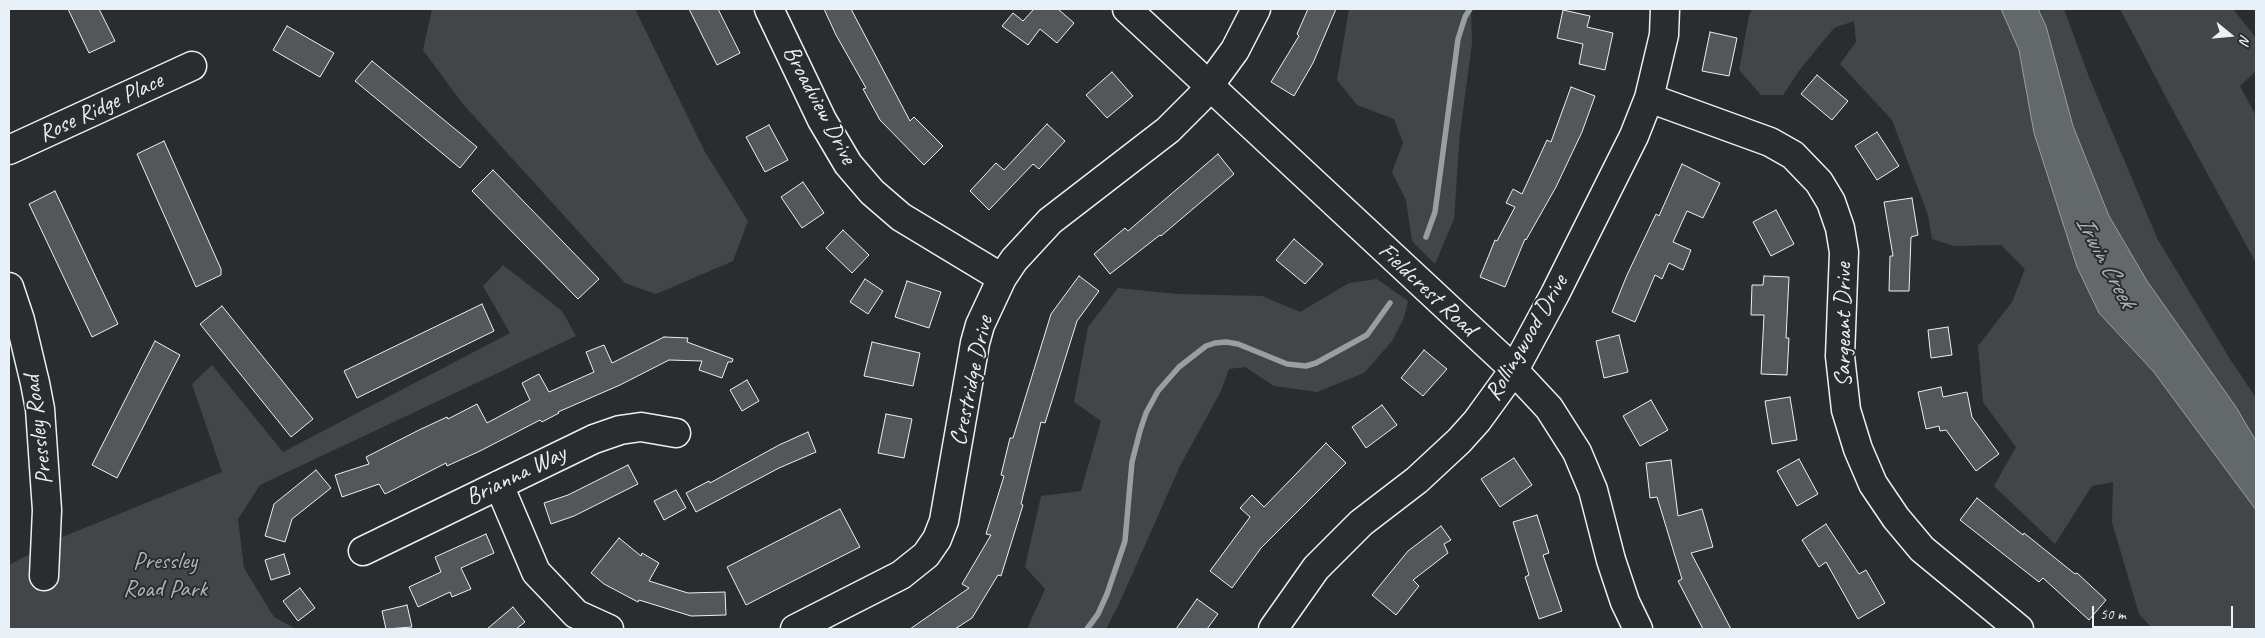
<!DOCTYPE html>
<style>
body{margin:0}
#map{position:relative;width:2265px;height:638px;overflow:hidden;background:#2a2d2e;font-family:Caveat,sans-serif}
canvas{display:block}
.frame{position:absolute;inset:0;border:10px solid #e8f1f8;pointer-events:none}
.north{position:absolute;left:2205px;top:10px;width:50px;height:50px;-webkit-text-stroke:4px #2a2d2e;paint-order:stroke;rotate:107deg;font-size:14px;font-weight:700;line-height:20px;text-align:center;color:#e8f1f8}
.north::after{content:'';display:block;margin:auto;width:18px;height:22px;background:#e8f1f8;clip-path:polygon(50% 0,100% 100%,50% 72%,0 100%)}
.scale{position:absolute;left:2092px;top:606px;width:141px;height:22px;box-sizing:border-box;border:2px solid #e8f1f8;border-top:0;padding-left:6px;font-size:15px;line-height:18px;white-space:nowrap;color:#e8f1f8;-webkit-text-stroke:4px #2a2d2e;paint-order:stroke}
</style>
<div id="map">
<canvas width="2265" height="638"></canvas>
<div class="frame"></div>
<div class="north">N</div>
<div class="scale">50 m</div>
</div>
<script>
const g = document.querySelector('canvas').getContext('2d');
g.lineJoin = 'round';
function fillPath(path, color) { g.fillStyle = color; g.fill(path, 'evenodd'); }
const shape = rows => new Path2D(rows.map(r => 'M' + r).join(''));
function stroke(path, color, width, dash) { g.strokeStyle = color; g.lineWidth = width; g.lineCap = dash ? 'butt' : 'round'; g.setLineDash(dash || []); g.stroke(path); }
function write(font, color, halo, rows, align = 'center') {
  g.font = font + ' Caveat,sans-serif'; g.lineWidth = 4; g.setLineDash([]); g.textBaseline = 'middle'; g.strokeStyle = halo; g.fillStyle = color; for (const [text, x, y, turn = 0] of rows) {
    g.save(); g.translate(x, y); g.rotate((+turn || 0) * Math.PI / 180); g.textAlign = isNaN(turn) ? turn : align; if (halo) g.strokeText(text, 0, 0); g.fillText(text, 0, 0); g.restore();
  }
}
fillPath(shape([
 [432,9,635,9,705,152,748,221,733,261,656,294,625,283,462,103,423,50],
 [1349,9,1471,9,1472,43,1460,133,1454,219,1435,264,1412,241,1406,200,1392,172,1403,143,1394,119,1357,105,1337,80],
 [1752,9,2001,9,2019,50,2034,133,2077,267,2099,313,2153,371,2256,510,2256,629,2153,629,2139,614,2112,522,2113,482,2092,486,2055,544,1994,486,2016,447,1983,402,1978,346,2012,302,2025,269,2001,245,1954,246,1932,239,1928,215,1892,120,1840,64,1856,42,1854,21,1834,28,1801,68,1783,95,1761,95,1739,70,1749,16],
 [2038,9,2064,9,2089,77,2158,240,2230,359,2256,398,2256,441,2236,407,2147,281,2109,216,2073,126,2046,26],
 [2120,9,2233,9,2256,38,2256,71,2240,86,2256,116,2256,263,2170,105],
 [503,265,562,311,576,336,260,485,238,519,244,568,274,617,296,629,9,629,9,565,60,538,222,472,192,384,212,365,283,452,510,333,483,286],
 [1377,279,1408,301,1404,318,1392,341,1364,373,1317,392,1274,386,1245,367,1229,369,1221,391,1180,466,1119,604,1106,629,1027,629,1045,589,1025,567,1041,496,1081,491,1101,421,1074,402,1088,327,1118,288,1178,294,1262,296,1300,312,1349,283]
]), '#424648');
const water = shape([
 [2001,9,2038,9,2046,26,2073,126,2109,216,2147,281,2236,407,2256,441,2256,510,2153,371,2099,313,2077,267,2034,133,2019,50,2001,9]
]);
fillPath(water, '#63686b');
stroke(water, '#989fa3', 1);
stroke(shape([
 [1426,237,1435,212,1458,39,1465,17,1470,9],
 [1087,629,1098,614,1107,594,1125,541,1132,462,1140,431,1146,413,1158,391,1179,367,1206,346,1215,343,1226,342,1238,344,1287,364,1306,366,1316,363,1367,335,1390,303]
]), '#989fa3', 5.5);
const building = shape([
 [68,9,99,9,115,41,89,53,68,9],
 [689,9,718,9,740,53,717,65,689,9],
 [824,9,851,9,910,121,914,117,943,146,924,165,880,120,863,89,866,88,836,35,824,9],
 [1034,9,1058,9,1074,23,1057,43,1040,29,1028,45,1002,26,1013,13,1023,21,1034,9],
 [1308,9,1336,9,1313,63,1294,96,1271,82,1299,36,1297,34,1308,9],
 [1563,10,1590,16,1587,27,1613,33,1605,70,1579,64,1583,44,1557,38,1563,10],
 [287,26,334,53,320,77,273,50,287,26],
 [1710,32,1737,38,1729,76,1702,71,1710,32],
 [372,61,477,147,460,168,355,81,372,61],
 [1112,72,1133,96,1107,118,1086,95,1112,72],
 [1817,75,1848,101,1832,120,1801,94,1817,75],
 [1571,87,1595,96,1582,132,1556,187,1526,240,1525,239,1505,287,1480,277,1495,240,1497,241,1515,207,1506,203,1513,189,1522,194,1547,140,1551,142,1571,87],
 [1047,124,1065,141,1039,169,1033,164,989,210,970,191,996,163,1004,170,1047,124],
 [769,125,788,160,765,172,746,137,769,125],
 [1877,132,1899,166,1877,180,1855,146,1877,132],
 [164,141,221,269,221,275,196,287,137,154,164,141],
 [1218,154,1234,174,1161,236,1160,235,1110,274,1094,254,1125,228,1128,231,1218,154],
 [1682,164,1720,183,1703,218,1687,211,1673,242,1691,250,1683,270,1669,263,1662,279,1655,275,1635,322,1612,312,1627,275,1656,214,1659,216,1682,164],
 [493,170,599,279,578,299,472,191,493,170],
 [803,182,824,213,802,228,781,197,803,182],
 [55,191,118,324,92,337,29,204,55,191],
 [1912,198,1918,235,1911,237,1909,291,1889,291,1890,256,1893,256,1884,202,1912,198],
 [1776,210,1794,244,1771,256,1753,222,1776,210],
 [843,230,869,255,852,273,826,248,843,230],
 [1294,239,1323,264,1305,284,1276,260,1294,239],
 [1079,276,1099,291,1077,321,1045,423,1041,422,1021,504,1023,505,1001,576,998,575,972,618,955,629,910,629,969,588,962,584,991,535,986,534,1004,476,1001,475,1010,438,1013,438,1051,314,1079,276],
 [1764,276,1789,277,1786,338,1789,338,1787,375,1761,374,1764,315,1751,315,1752,285,1763,285,1764,276],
 [865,279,883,291,868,314,850,302,865,279],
 [907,281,941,292,929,328,895,317,907,281],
 [482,304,494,331,357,398,344,371,482,304],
 [222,306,313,419,291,437,200,324,222,306],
 [1948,327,1952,355,1931,358,1928,330,1948,327],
 [1619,335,1628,372,1604,378,1596,341,1619,335],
 [664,337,688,338,687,342,733,359,732,362,728,362,722,378,699,370,702,361,669,360,620,385,558,412,559,413,542,422,540,420,480,451,447,466,446,463,385,494,379,484,342,497,335,475,369,464,366,457,419,430,447,417,448,419,477,404,487,423,530,400,522,383,539,374,549,392,594,372,586,352,604,345,612,363,664,337],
 [155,341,180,355,117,478,92,465,155,341],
 [872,342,920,353,913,386,864,376,872,342],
 [1424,350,1447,369,1423,396,1401,378,1424,350],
 [747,380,759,401,742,411,730,390,747,380],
 [1941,387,1943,397,1967,392,1972,417,1999,454,1976,471,1946,430,1940,431,1939,426,1926,429,1918,392,1941,387],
 [1790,397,1797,440,1772,444,1765,401,1790,397],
 [1651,400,1668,430,1640,446,1623,416,1651,400],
 [1382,405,1397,425,1366,448,1352,427,1382,405],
 [886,414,912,419,904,458,878,453,886,414],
 [808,432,816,452,779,468,696,512,686,493,709,481,710,483,779,445,808,432],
 [1326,443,1346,463,1261,548,1232,588,1210,571,1250,517,1240,508,1252,495,1264,507,1326,443],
 [1514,458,1532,485,1500,507,1481,479,1514,458],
 [1799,459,1818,494,1797,506,1777,471,1799,459],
 [1671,460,1678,516,1702,509,1713,547,1691,553,1731,629,1703,629,1678,581,1682,579,1657,497,1650,498,1646,463,1671,460],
 [628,465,638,484,574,516,551,524,544,503,568,495,628,465],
 [316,470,331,488,292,519,285,542,265,536,274,504,316,470],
 [676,490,686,508,664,520,654,501,676,490],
 [1977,498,2023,535,2024,533,2075,574,2077,573,2106,600,2089,620,2043,578,2039,582,1960,520,1977,498],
 [840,509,860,547,746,605,727,567,840,509],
 [1537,515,1549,553,1543,555,1562,611,1539,619,1525,577,1529,575,1513,522,1537,515],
 [1826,524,1859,574,1866,570,1885,603,1858,619,1826,562,1819,567,1802,540,1826,524],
 [1441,526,1451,540,1444,544,1448,553,1413,580,1419,586,1396,615,1372,595,1408,551,1441,526],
 [486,534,494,553,461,568,471,589,452,597,450,592,418,607,409,587,441,572,435,557,486,534],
 [619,538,641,556,642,553,659,563,649,581,688,593,725,592,726,615,691,616,639,600,638,602,604,584,591,573,619,538],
 [284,554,290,574,271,580,265,560,284,554],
 [300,588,315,608,298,621,283,601,300,588],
 [1197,599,1218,614,1207,629,1176,629,1197,599],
 [407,605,412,627,386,629,382,611,407,605],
 [513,607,525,622,516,629,487,629,513,607]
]);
fillPath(building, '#535759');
stroke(building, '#e8f1f8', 1);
const minor = shape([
 [769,9,822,120,848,164,872,192,901,217,1002,278],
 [1127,9,1506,362,1549,408,1577,452,1593,490,1611,560,1625,602,1638,629],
 [1649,98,1770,142,1793,155,1819,182,1831,202,1840,228,1844,252,1840,356,1846,410,1858,449,1873,484,1896,518,1922,549,2019,629],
 [9,150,192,66],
 [9,287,20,320,35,383,40,409,47,510,44,576],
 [499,485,536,572,576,614,609,629],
 [363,551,594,439,620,430,641,427,676,433],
 [795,629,901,575,926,555,937,539,944,521,975,343,980,325,1002,278,1014,260,1050,221,1168,130,1200,98,1235,50,1256,9],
 [1273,629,1316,568,1361,523,1417,480,1459,441,1477,421,1514,370,1555,294,1634,136,1649,98,1664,35,1665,9]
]);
stroke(minor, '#e8f1f8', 31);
stroke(minor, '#2a2d2e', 28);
write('24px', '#e8f1f8', '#2a2d2e', [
 ["Broadview Drive",819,105,62],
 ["Rose Ridge Place",101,108,-25],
 ["Fieldcrest Road",1427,290,43],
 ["Sargeant Drive",1844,325,-90],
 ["Rollingwood Drive",1527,338,-60],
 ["Crestridge Drive",972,381,-78],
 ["Pressley Road",39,430,-97],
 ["Brianna Way",516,476,-26]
]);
write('24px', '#aeb5ba', '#2a2d2e', [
 ["Pressley",165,562],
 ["Road Park",165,590]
]);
write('italic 25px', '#acb3b9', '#2a2d2e', [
 ["Irwin Creek",2105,262,62]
]);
</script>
